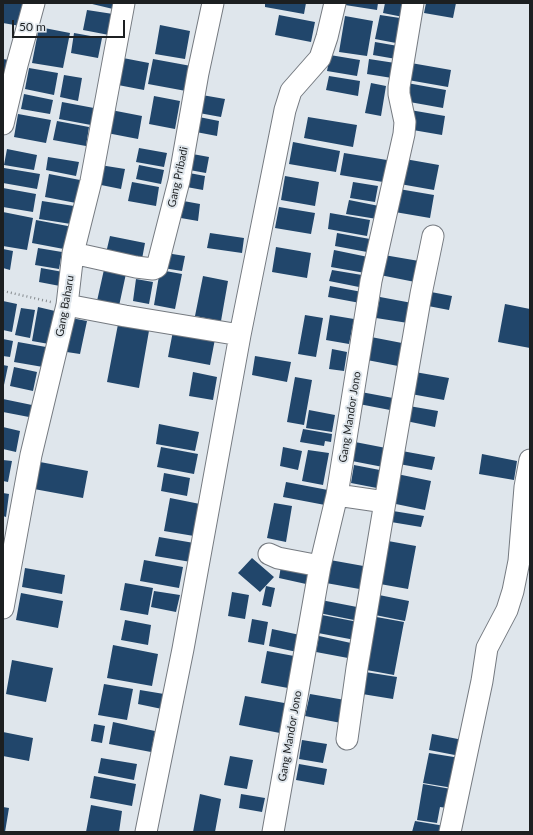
<!DOCTYPE html>
<style>
body{margin:0}
#map{position:relative;width:533px;height:835px;overflow:hidden;background:#dfe6ec;font-family:Lato,sans-serif}
canvas{display:block}
.frame{position:absolute;inset:0;border:4px solid #1c1f21;pointer-events:none}
.scale{position:absolute;left:12px;top:20px;width:113px;height:18px;box-sizing:border-box;border:2px solid #1c1f21;border-top:0;padding-left:5px;font-size:12px;line-height:14px;white-space:nowrap;color:#1c1f21;-webkit-text-stroke:3px #dfe6ec;paint-order:stroke}
</style>
<div id="map">
<canvas width="533" height="835"></canvas>
<div class="frame"></div>
<div class="scale">50 m</div>
</div>
<script>
const g = document.querySelector('canvas').getContext('2d');
g.lineJoin = 'round';
function fillPath(path, color) { g.fillStyle = color; g.fill(path, 'evenodd'); }
const shape = rows => new Path2D(rows.map(r => 'M' + r).join(''));
function stroke(path, color, width, dash) { g.strokeStyle = color; g.lineWidth = width; g.lineCap = dash ? 'butt' : 'round'; g.setLineDash(dash || []); g.stroke(path); }
function write(font, color, halo, rows, align = 'center') {
  g.font = font + ' Lato,sans-serif'; g.lineWidth = 4; g.setLineDash([]); g.textBaseline = 'middle'; g.strokeStyle = halo; g.fillStyle = color; for (const [text, x, y, turn = 0] of rows) {
    g.save(); g.translate(x, y); g.rotate((+turn || 0) * Math.PI / 180); g.textAlign = isNaN(turn) ? turn : align; if (halo) g.strokeText(text, 0, 0); g.fillText(text, 0, 0); g.restore();
  }
}
fillPath(shape([
 [3,3,24,3,20,26,3,23],
 [88,3,114,3,113,9],
 [265,3,306,3,304,14,265,7],
 [345,3,378,3,377,10,345,5],
 [385,3,403,3,403,17,383,13],
 [426,3,456,3,453,18,424,13],
 [87,10,113,14,109,35,83,30],
 [279,15,315,22,311,42,275,35],
 [380,15,400,18,396,43,375,39],
 [345,16,373,21,367,56,339,52],
 [160,25,190,31,185,59,155,54],
 [39,27,70,33,63,68,32,63],
 [74,33,102,38,98,58,71,53],
 [375,42,398,46,396,59,373,55],
 [330,55,360,60,357,76,327,71],
 [123,58,149,63,144,90,118,85],
 [3,59,9,60,3,79],
 [153,59,191,66,186,91,148,84],
 [369,59,395,63,392,78,367,74],
 [411,63,451,70,448,87,408,80],
 [29,68,58,73,54,95,25,89],
 [64,75,82,78,78,101,60,97],
 [329,76,360,81,358,96,326,90],
 [371,83,386,86,381,116,365,113],
 [407,83,446,90,443,108,404,101],
 [24,94,53,100,50,114,21,109],
 [202,95,225,99,221,117,199,113],
 [154,96,180,101,175,129,149,124],
 [62,102,94,108,91,125,59,119],
 [111,110,142,116,138,139,107,133],
 [410,110,445,116,442,135,407,129],
 [18,114,51,120,46,143,14,137],
 [199,117,219,121,217,136,196,132],
 [308,117,357,125,353,147,304,138],
 [57,121,89,127,86,146,53,140],
 [293,142,340,151,336,172,289,164],
 [139,148,167,153,164,167,136,162],
 [7,149,37,155,34,170,4,165],
 [187,153,209,157,206,173,184,169],
 [344,153,387,160,383,182,340,175],
 [48,157,79,162,76,176,46,170],
 [405,159,439,165,434,190,400,184],
 [100,165,125,169,121,189,96,184],
 [139,165,164,170,161,184,136,179],
 [4,168,40,174,37,189,3,183],
 [184,172,205,176,203,190,181,186],
 [49,174,80,180,76,203,45,197],
 [285,176,319,182,315,206,281,200],
 [132,182,159,187,156,206,128,201],
 [353,182,378,186,375,202,350,198],
 [3,188,36,194,33,212,3,207],
 [393,188,434,195,430,218,389,211],
 [178,200,200,204,198,221,175,217],
 [349,200,379,206,377,219,346,214],
 [42,201,74,206,71,224,39,219],
 [279,207,315,213,311,234,275,228],
 [3,212,33,218,27,250,3,246],
 [330,213,370,220,367,236,328,229],
 [36,220,73,227,69,250,32,243],
 [210,233,244,238,242,253,207,248],
 [337,233,370,239,367,252,335,246],
 [110,236,145,243,142,259,106,253],
 [276,247,311,253,307,278,272,272],
 [38,248,62,252,59,269,35,265],
 [3,249,13,251,10,270,3,268],
 [334,250,368,257,365,273,331,267],
 [166,253,185,256,182,271,163,268],
 [384,255,419,261,415,282,380,275],
 [105,265,127,269,119,306,97,301],
 [41,268,63,272,60,286,39,282],
 [160,270,182,274,175,309,154,305],
 [332,270,362,275,359,287,329,281],
 [203,276,228,281,221,321,195,316],
 [136,279,153,282,149,304,133,301],
 [330,286,362,292,360,303,328,297],
 [431,292,452,296,449,310,428,306],
 [380,297,412,303,408,323,376,318],
 [3,301,17,304,12,332,3,330],
 [505,304,530,309,530,348,498,342],
 [38,307,55,311,49,344,32,341],
 [21,308,35,310,30,338,15,335],
 [305,315,323,318,316,357,298,354],
 [330,315,354,319,349,344,326,340],
 [66,317,87,321,80,354,60,351],
 [119,319,150,325,139,388,107,382],
 [173,331,215,339,210,365,168,357],
 [371,337,402,343,398,366,367,360],
 [3,339,13,341,10,357,3,356],
 [18,342,46,347,43,367,14,362],
 [332,349,347,352,344,371,329,369],
 [255,356,291,362,287,382,252,375],
 [3,365,8,366,4,385,3,385],
 [14,367,37,372,33,391,10,386],
 [193,372,217,377,213,400,189,396],
 [415,372,449,378,444,400,411,394],
 [295,377,312,380,304,425,287,422],
 [361,392,393,398,390,410,359,404],
 [3,399,32,405,29,417,3,412],
 [409,406,438,411,435,427,406,421],
 [309,410,335,415,332,432,306,428],
 [159,424,199,432,195,451,156,444],
 [3,427,20,431,16,452,3,449],
 [303,429,332,434,331,442,325,441,324,446,300,442],
 [355,442,386,448,383,467,352,461],
 [161,447,198,454,194,474,157,467],
 [283,447,302,451,298,470,280,466],
 [308,450,329,453,323,485,302,481],
 [402,451,435,457,432,470,399,464],
 [482,454,517,461,514,480,479,474],
 [3,460,12,461,8,482,3,481],
 [40,462,88,471,83,498,34,489],
 [354,465,385,471,382,489,351,483],
 [164,473,190,478,187,496,161,491],
 [397,474,431,481,425,510,391,503],
 [286,482,328,490,325,505,283,497],
 [3,493,9,494,6,517,3,516],
 [170,498,200,504,194,536,164,531],
 [274,503,292,506,286,542,267,538],
 [393,511,424,516,421,527,391,522],
 [159,537,194,543,191,562,155,556],
 [388,541,416,546,408,589,380,584],
 [252,558,274,577,260,592,238,573],
 [144,560,183,567,179,588,140,581],
 [282,560,309,565,306,584,279,578],
 [330,560,369,567,365,590,326,583],
 [25,568,65,575,62,594,22,587],
 [125,583,153,588,148,615,120,610],
 [266,586,275,588,271,607,262,605],
 [154,591,180,595,176,612,151,607],
 [232,592,249,595,245,619,228,616],
 [21,593,63,601,58,628,16,620],
 [374,594,409,601,405,621,370,614],
 [321,600,357,607,354,620,319,613],
 [322,615,358,622,355,640,318,633],
 [371,616,404,622,394,675,361,669],
 [252,619,268,622,264,645,248,642],
 [125,620,151,625,148,645,121,640],
 [272,629,300,635,297,652,269,646],
 [319,636,351,643,348,658,316,652],
 [113,645,158,654,152,686,107,678],
 [267,651,294,656,288,688,261,683],
 [12,660,53,668,46,702,6,694],
 [359,671,397,677,393,699,356,693],
 [104,684,133,689,127,720,98,715],
 [140,690,164,694,162,709,138,704],
 [310,694,345,700,341,723,305,716],
 [245,696,290,704,285,734,239,725],
 [113,722,155,731,151,752,109,744],
 [94,724,105,726,102,743,91,741],
 [3,732,33,738,29,761,3,756],
 [432,734,463,740,460,756,429,750],
 [302,740,327,744,323,763,299,759],
 [429,753,460,758,453,788,423,783],
 [230,756,253,760,247,789,224,785],
 [101,758,137,764,134,780,98,773],
 [299,764,327,769,324,785,296,780],
 [94,776,136,784,132,806,90,798],
 [423,784,451,789,447,808,440,807,437,823,417,820],
 [200,794,221,799,215,832,193,832],
 [241,794,265,798,262,812,239,808],
 [91,805,122,811,119,832,86,832],
 [3,807,9,808,5,832,3,832],
 [415,821,445,826,444,832,412,832]
]), '#21466b');
const minor = shape([
 [3,124,17,65,34,3],
 [73,253,136,267,153,269,157,267,179,181,198,73,213,3],
 [67,305,125,316,240,335],
 [337,495,385,502],
 [269,554,278,558,320,566],
 [3,608,31,455,67,305,73,253,91,181,124,3],
 [347,739,357,668,385,502,421,294,433,236],
 [146,832,183,649,240,335,285,110,291,91,320,58,327,37,335,3],
 [273,832,320,566,337,495,371,281,404,134,405,122,399,94,399,87,413,3],
 [450,832,482,681,487,648,507,610,513,591,519,561,525,487,530,460]
]);
stroke(minor, '#757a80', 23);
stroke(shape([
 [3,291,51,302]
]), '#858a8e', 2.5, [1, 3]);
stroke(minor, '#fff', 21);
write('11px', '#1c1f21', '#dfe6ec', [
 ["Gang Pribadi",178,177,-78],
 ["Gang Baharu",65,306,-80],
 ["Gang Mandor Jono",350,417,-81],
 ["Gang Mandor Jono",290,736,-80]
]);
</script>
